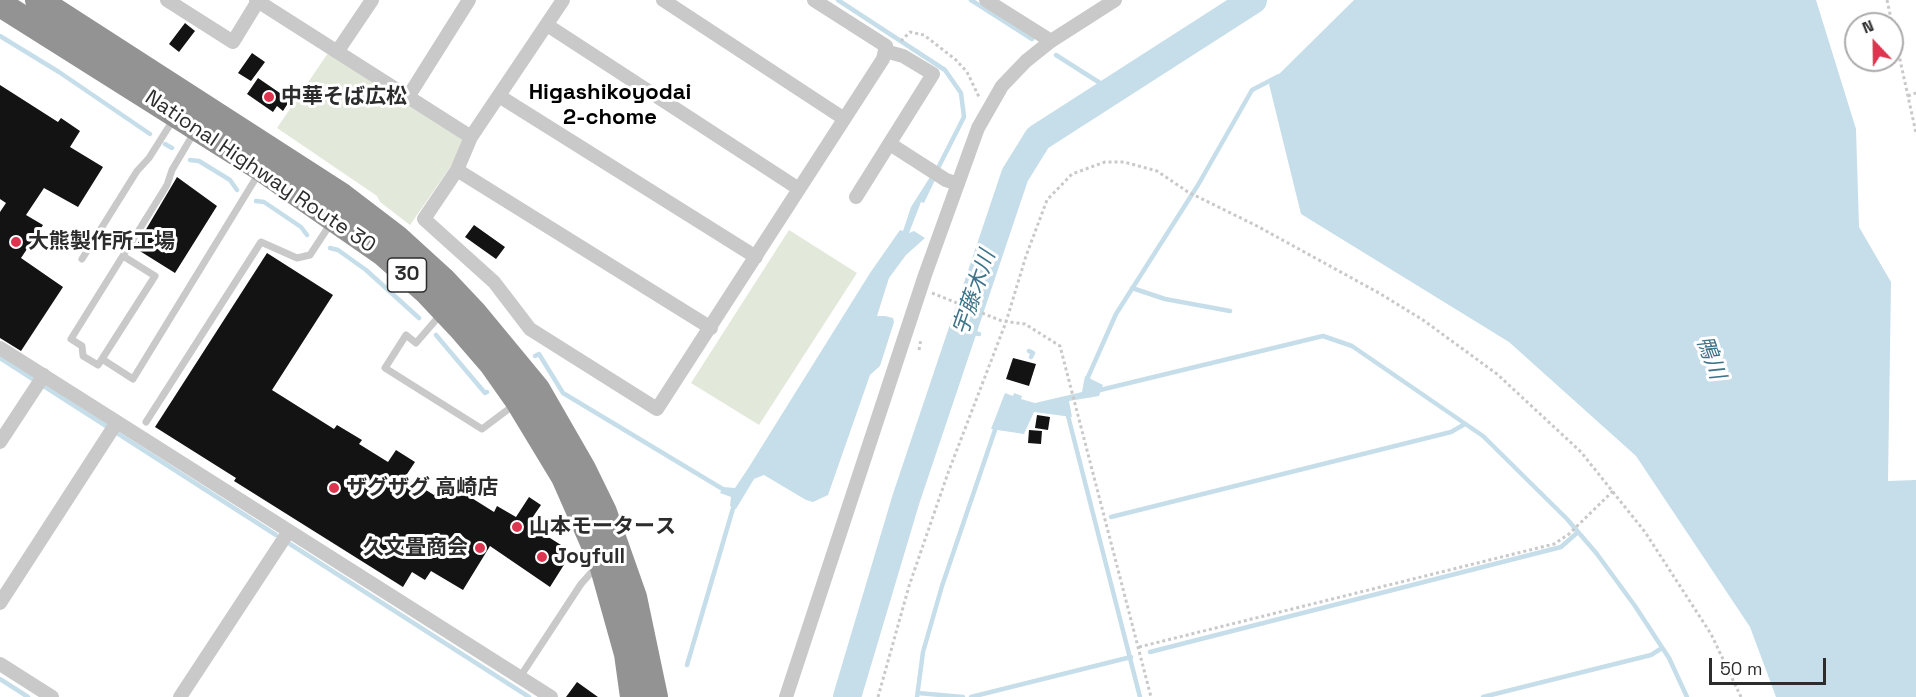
<!DOCTYPE html>
<meta charset="utf-8">
<style>
body{margin:0}
#map{position:relative;width:1916px;height:697px;overflow:hidden;background:#fff;font-family:"Space Grotesk",sans-serif}
canvas{display:block}
.north{position:absolute;left:1844px;top:12px;width:60px;height:60px;box-sizing:border-box;background:#fff;border:2px solid #ababab;border-radius:50%;rotate:338deg;font-size:16px;font-weight:700;line-height:24px;text-align:center;color:#2c2c2c}
.north::after{content:'';display:block;margin:auto;width:21px;height:27px;background:#dd354f;clip-path:polygon(50% 0,100% 100%,50% 72%,0 100%)}
.scale{position:absolute;left:1709px;top:658px;width:117px;height:27px;box-sizing:border-box;border:3px solid #2c2c2c;border-top:0;padding-left:8px;font-size:18px;line-height:21px;white-space:nowrap;color:#2c2c2c;-webkit-text-stroke:4px #fff;paint-order:stroke}
</style>
<div id="map">
<canvas width="1916" height="697"></canvas>
<div class="north">N</div>
<div class="scale">50 m</div>
</div>
<script>
const g = document.querySelector('canvas').getContext('2d');
g.lineJoin = 'round';
function fillPath(path, color) { g.fillStyle = color; g.fill(path, 'evenodd'); }
const shape = rows => new Path2D(rows.map(r => 'M' + r).join(''));
function stroke(path, color, width, dash) { g.strokeStyle = color; g.lineWidth = width; g.lineCap = dash ? 'butt' : 'round'; g.setLineDash(dash || []); g.stroke(path); }
function write(font, color, halo, rows, align = 'center') {
  g.font = font + ' "Space Grotesk","Noto Sans JP",sans-serif'; g.lineWidth = 6; g.setLineDash([]); g.textBaseline = 'middle'; g.strokeStyle = halo; g.fillStyle = color; for (const [text, x, y, turn = 0] of rows) {
    g.save(); g.translate(x, y); g.rotate((+turn || 0) * Math.PI / 180); g.textAlign = isNaN(turn) ? turn : align; if (halo) g.strokeText(text, 0, 0); g.fillText(text, 0, 0); g.restore();
  }
}
fillPath(shape([
 [328,53,462,139,463,145,460,153,410,225,380,202,377,196,277,128],
 [789,230,857,273,759,425,691,383]
]), '#e3e9da');
fillPath(shape([
 [1354,0,1816,0,1856,129,1859,227,1891,282,1888,481,1916,480,1916,697,1776,697,1750,627,1636,456,1509,342,1301,214,1269,84],
 [930,177,935,180,924,203,921,202,909,233,914,231,925,238,906,255,889,278,877,316,885,316,893,318,894,322,880,366,870,375,828,495,813,502,806,500,764,475,754,479,736,509,730,506,731,497,720,493,723,487,735,488,749,467,870,273,900,230,903,231,911,207],
 [1085,376,1103,385,1099,396,1069,401,1072,417,1034,412,1024,434,991,429,1005,393,1013,396,1014,393,1022,396,1021,399,1035,403,1082,392]
]), '#c6dee9');
stroke(shape([
 [838,0,945,70,961,93,964,117,936,172],
 [971,0,1032,39],
 [0,36,59,72,150,134],
 [1056,55,1111,90],
 [165,144,172,148],
 [190,160,199,161,230,180,237,190],
 [256,201,264,202,301,227,307,235],
 [330,248,338,250,366,270,419,318],
 [1132,288,1165,299,1230,311],
 [962,331,979,334],
 [436,335,485,393,487,392],
 [1029,351,1033,353,1031,357],
 [535,356,539,354,563,393,726,491],
 [0,358,276,535],
 [1088,382,1088,377,1116,314,1198,185,1252,90,1279,76],
 [1096,391,1323,336,1352,346,1483,436,1567,519,1597,554,1635,606,1669,658,1687,697],
 [1067,412,1140,697],
 [1111,517,1451,432,1465,424],
 [290,544,529,697],
 [1150,652,1561,547,1578,532],
 [687,665,734,505],
 [0,679,28,697],
 [918,693,963,697],
 [917,697,923,652,942,586,996,427],
 [971,697,1131,657],
 [1483,697,1651,655,1662,648]
]), '#c6dee9', 4.5);
stroke(shape([
 [847,697,906,499,1015,175,1038,138,1253,0]
]), '#c6dee9', 28);
fillPath(shape([
 [185,23,195,31,179,52,169,44],
 [252,53,265,62,251,81,238,73],
 [258,78,290,100,283,111,277,106,273,112,247,94],
 [0,85,58,122,61,118,80,131,70,147,103,167,78,207,44,188,26,215,43,225,21,258,63,287,21,351,0,338,0,212,6,203,0,199],
 [177,177,217,206,175,273,135,248],
 [474,225,505,247,496,259,465,237],
 [267,253,333,295,272,390,334,429,337,425,362,440,359,444,388,462,396,450,415,462,405,477,434,495,443,480,494,512,497,506,516,517,529,497,541,505,528,524,572,552,550,587,490,546,463,590,431,571,425,580,412,572,403,587,234,481,236,478,155,427],
 [1013,358,1036,364,1029,386,1006,379],
 [1037,415,1050,417,1048,430,1035,428],
 [1029,430,1042,431,1041,444,1028,443],
 [577,682,598,697,566,697]
]), '#131313');
stroke(shape([
 [1887,0,1916,133],
 [901,41,910,32,924,35,956,60,967,72,980,99],
 [1908,96,1916,93],
 [932,293,1002,321,1025,324,1060,346,1151,697],
 [919,350,921,339],
 [1139,647,1554,544,1569,534,1613,491],
 [878,697,909,586,948,473,1006,322,1026,256,1047,200,1072,174,1105,162,1124,162,1157,171,1188,192,1257,226,1379,293,1423,320,1497,374,1581,452,1645,532,1711,634,1741,697]
]), '#c9c9c9', 3, [3, 3]);
stroke(shape([
 [195,131,172,170,167,185,71,339,82,346,83,356,98,365,102,359,133,379,259,173],
 [82,259,137,171,149,158,173,120],
 [441,314,416,343,406,335,385,368,482,429,514,405],
 [102,359,155,276,123,256],
 [146,422,261,242,297,258,310,255,331,223],
 [520,677,581,584,597,566]
]), '#c9c9c9', 7);
stroke(shape([
 [167,0,233,42,258,1],
 [256,0,471,137],
 [563,0,471,137,457,170,424,219,494,282,530,329,657,409,883,59,886,46,814,0],
 [663,0,843,118],
 [986,0,1051,41],
 [547,25,799,189],
 [337,52,372,0],
 [499,96,756,257],
 [408,97,469,0],
 [890,144,946,180,958,184],
 [457,170,711,328],
 [856,197,933,74,903,56,885,51],
 [0,348,551,697],
 [0,442,44,375],
 [0,603,117,422],
 [0,664,52,697],
 [180,697,289,531],
 [786,697,925,275,978,128,1002,86,1026,61,1051,41,1115,0]
]), '#c9c9c9', 14);
stroke(shape([
 [38,0,342,196,397,238,442,279,475,314,537,389,583,469,604,512,634,597,655,697],
 [0,4,262,169,383,253,427,292,460,327,492,364,518,401,564,477,601,561,627,654,633,697]
]), '#939393', 26);
for (const [x, y, r, color] of [
 [269,97,6,"#dd354f"],
 [16,242,6,"#dd354f"],
 [334,488,6,"#dd354f"],
 [517,527,6,"#dd354f"],
 [480,548,6,"#dd354f"],
 [542,557,6,"#dd354f"]
]) { const dot = new Path2D(); dot.arc(x, y, r, 0, 2 * Math.PI); g.fillStyle = color; g.fill(dot); stroke(dot, '#fff', 2); }
for (const [x, y, w] of [
 [407,275,39]
]) { const box = new Path2D(); box.roundRect(x - w / 2, y - 17, w, 34, 4.5); g.fillStyle = '#fff'; g.fill(box); stroke(box, '#2c2c2c', 1.5); }
write('bold 20px', '#2c2c2c', null, [
 ["30",407,275]
]);
write('bold 21px', '#2c2c2c', '#fff', [
 ["中華そば広松",281,97],
 ["大熊製作所工場",28,242],
 ["ザグザグ 高崎店",346,488],
 ["山本モータース",529,527],
 ["久文畳商会",468,548,"right"],
 ["Joyfull",554,557]
], 'left');
write('21px', '#2c2c2c', '#fff', [
 ["National Highway Route 30",260,172,34]
]);
write('bold 22px', '#000', '#fff', [
 ["Higashikoyodai",610,93],
 ["2-chome",610,118]
]);
write('italic 22px', '#3e738a', '#fff', [
 ["宇藤木川",975,293,-71],
 ["鴨川",1710,358,70]
]);
</script>
